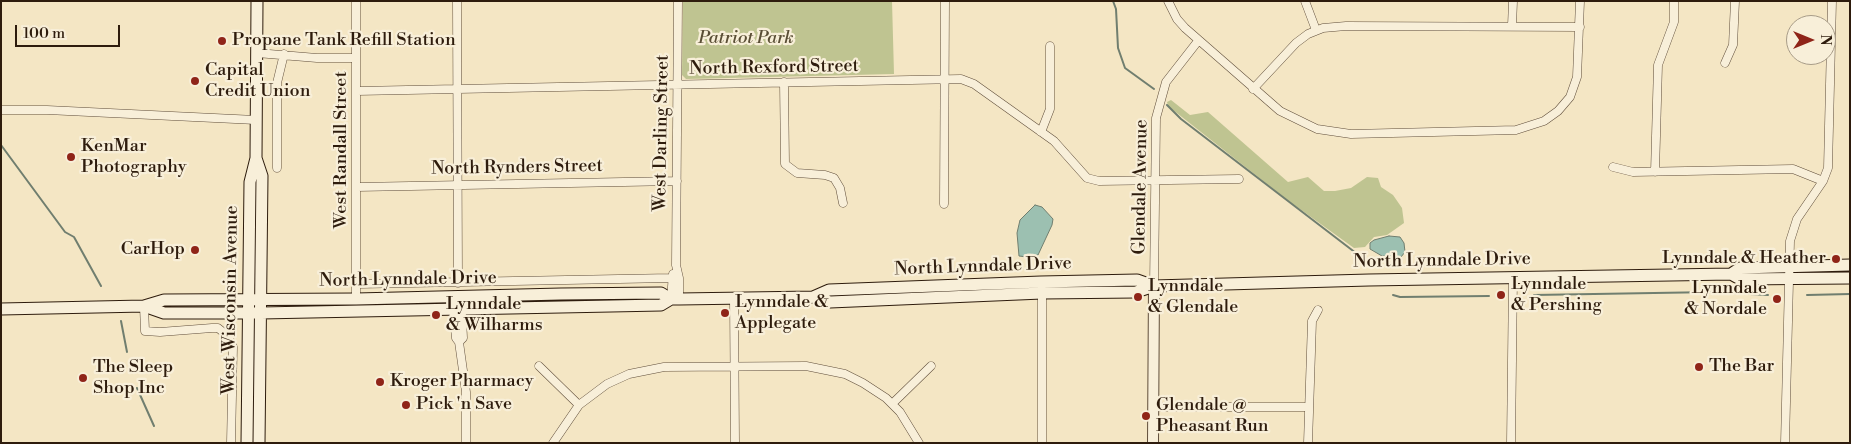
<!DOCTYPE html>
<style>
body{margin:0}
#map{position:relative;width:1851px;height:444px;overflow:hidden;background:#f4e6c4;font-family:"Libre Bodoni",serif}
canvas{display:block}
.frame{position:absolute;inset:0;border:2px solid #2e1c0d;pointer-events:none}
.north{position:absolute;left:1786px;top:15px;width:50px;height:50px;box-sizing:border-box;background:#f8efd9;border:1px solid #a79b87;border-radius:50%;rotate:90deg;font-size:14px;font-weight:700;line-height:20px;text-align:center;color:#2e1c0d}
.north::after{content:'';display:block;margin:auto;width:18px;height:22px;background:#8f2418;clip-path:polygon(50% 0,100% 100%,50% 72%,0 100%)}
.scale{position:absolute;left:15px;top:25px;width:105px;height:22px;box-sizing:border-box;border:2px solid #2e1c0d;border-top:0;padding-left:6px;font-size:15px;line-height:18px;white-space:nowrap;color:#2e1c0d;-webkit-text-stroke:4px #f8efd9;paint-order:stroke}
</style>
<div id="map">
<canvas width="1851" height="444"></canvas>
<div class="frame"></div>
<div class="north">N</div>
<div class="scale">100 m</div>
</div>
<script>
const g = document.querySelector('canvas').getContext('2d');
g.lineJoin = 'round';
function fillPath(path, color) { g.fillStyle = color; g.fill(path, 'evenodd'); }
const shape = rows => new Path2D(rows.map(r => 'M' + r).join(''));
function stroke(path, color, width, dash) { g.strokeStyle = color; g.lineWidth = width; g.lineCap = dash ? 'butt' : 'round'; g.setLineDash(dash || []); g.stroke(path); }
function write(font, color, halo, rows, align = 'center') {
  g.font = font + ' "Libre Bodoni",serif'; g.lineWidth = 4.5; g.setLineDash([]); g.textBaseline = 'middle'; g.strokeStyle = halo; g.fillStyle = color; for (const [text, x, y, turn = 0] of rows) {
    g.save(); g.translate(x, y); g.rotate((+turn || 0) * Math.PI / 180); g.textAlign = isNaN(turn) ? turn : align; if (halo) g.strokeText(text, 0, 0); g.fillText(text, 0, 0); g.restore();
  }
}
fillPath(shape([
 [683,1,892,1,894,74,686,79,682,75],
 [1171,100,1190,115,1208,112,1288,182,1308,177,1324,191,1335,191,1351,188,1367,177,1378,178,1381,187,1393,195,1402,208,1404,223,1387,235,1374,237,1365,247,1354,248,1286,199,1168,106,1167,102]
]), '#bfc491');
const water = shape([
 [1035,205,1042,207,1053,219,1052,225,1038,255,1027,257,1019,256,1017,233,1020,220,1035,205],
 [1389,236,1400,237,1404,243,1405,252,1401,257,1382,256,1370,249,1370,243,1374,240,1389,236]
]);
fillPath(water, '#9cc0b1');
stroke(water, '#707e6f', 1);
stroke(shape([
 [1113,1,1116,9,1118,48,1125,68,1154,89],
 [1167,105,1181,119,1365,260],
 [1,145,65,232,74,237,101,286],
 [1393,295,1400,297,1489,296],
 [1534,295,1714,292,1768,295],
 [1807,295,1850,294],
 [121,321,127,352],
 [137,388,154,426]
]), '#707e6f', 2);
const minor = shape([
 [356,1,356,299],
 [457,1,458,283],
 [678,1,676,265,679,278,679,299],
 [1168,1,1177,19,1185,28,1280,111,1317,129,1351,134,1516,130,1544,121,1558,111,1570,97,1577,77,1580,1],
 [1305,1,1316,30],
 [1512,26,1513,1],
 [257,53,317,58,356,58],
 [1725,63,1733,45,1735,1],
 [784,82,785,164,797,173,825,175,834,178,840,188,843,203],
 [1253,89,1296,43,1308,34,1323,28,1346,26,1580,27],
 [357,91,961,79,974,84,1054,141,1087,178,1099,181,1239,179],
 [1,110,47,110,256,120],
 [1041,132,1050,109,1050,46],
 [1613,167,1633,172,1793,169,1823,181],
 [277,168,277,83,284,54],
 [1655,172,1658,65,1674,22,1674,1],
 [357,187,677,181],
 [944,204,945,1],
 [357,284,671,278],
 [1154,286,1156,118,1166,82,1198,41],
 [1042,290,1042,443],
 [452,297,456,338,459,342,466,392,466,443],
 [734,298,735,443],
 [671,299,673,274],
 [144,306,145,331,160,332,212,328,218,328,228,336,233,347,231,443],
 [459,342,463,338,461,297],
 [539,366,579,405],
 [893,403,931,366],
 [1153,407,1309,407],
 [553,443,579,405,607,384,629,374,664,367,806,366,845,374,863,383,886,398,900,412,919,443],
 [1308,443,1312,321,1318,310],
 [1511,443,1513,278],
 [1785,443,1790,241,1797,219,1823,181,1828,168,1832,1]
]);
const tertiary = shape([
 [1153,443,1154,286]
]);
const secondary = shape([
 [257,1,256,158,262,176,259,443],
 [1731,274,1740,279,1850,278],
 [813,297,829,290,1041,282,1137,280,1154,286],
 [144,306,164,300,356,299,561,294,661,293,671,299],
 [1,309,144,306,164,313,261,313,661,305,671,299,679,299,813,297,830,302,1042,293,1136,292,1154,286,1369,280,1731,274,1740,268,1850,265],
 [247,443,250,182,256,158]
]);
stroke(minor, '#604e3b', 9);
stroke(tertiary, '#604e3b', 12);
stroke(secondary, '#2e1c0d', 13);
stroke(minor, '#f8efd9', 8);
stroke(tertiary, '#f8efd9', 10);
stroke(secondary, '#f8efd9', 11);
for (const [x, y, r, color] of [
 [222,41,5,"#8f2418"],
 [195,81,5,"#8f2418"],
 [71,157,5,"#8f2418"],
 [195,250,5,"#8f2418"],
 [1836,259,5,"#8f2418"],
 [1501,295,5,"#8f2418"],
 [1138,297,5,"#8f2418"],
 [1777,299,5,"#8f2418"],
 [725,313,5,"#8f2418"],
 [436,315,5,"#8f2418"],
 [1699,367,5,"#8f2418"],
 [83,378,5,"#8f2418"],
 [380,382,5,"#8f2418"],
 [406,405,5,"#8f2418"],
 [1146,416,5,"#8f2418"]
]) { const dot = new Path2D(); dot.arc(x, y, r, 0, 2 * Math.PI); g.fillStyle = color; g.fill(dot); stroke(dot, '#f8efd9', 2); }
write('italic 18px', '#5a4e35', '#f8efd9', [
 ["Patriot Park",746,39]
]);
write('18px', '#2e1c0d', '#f8efd9', [
 ["Propane Tank Refill Station",232,41],
 ["Capital",205,71],
 ["Credit Union",205,92],
 ["KenMar",81,147],
 ["Photography",81,168],
 ["CarHop",185,250,"right"],
 ["Lynndale & Heather",1826,259,"right"],
 ["Lynndale",1511,285],
 ["& Pershing",1511,306],
 ["Lynndale",1148,287],
 ["& Glendale",1148,308],
 ["Lynndale",1767,289,"right"],
 ["& Nordale",1767,310,"right"],
 ["Lynndale &",735,303],
 ["Applegate",735,324],
 ["Lynndale",446,305],
 ["& Wilharms",446,326],
 ["The Bar",1709,367],
 ["The Sleep",93,368],
 ["Shop Inc",93,389],
 ["Kroger Pharmacy",390,382],
 ["Pick 'n Save",416,405],
 ["Glendale @",1156,406],
 ["Pheasant Run",1156,427]
], 'left');
write('18px', '#2e1c0d', '#f8efd9', [
 ["North Rexford Street",774,68,-1],
 ["West Darling Street",662,133,-89],
 ["West Randall Street",342,150,-90],
 ["North Rynders Street",517,168,-1],
 ["Glendale Avenue",1141,187,-89],
 ["North Lynndale Drive",1442,261,-1],
 ["North Lynndale Drive",983,267,-2],
 ["North Lynndale Drive",408,280,-1],
 ["West Wisconsin Avenue",231,300,-89]
]);
</script>
